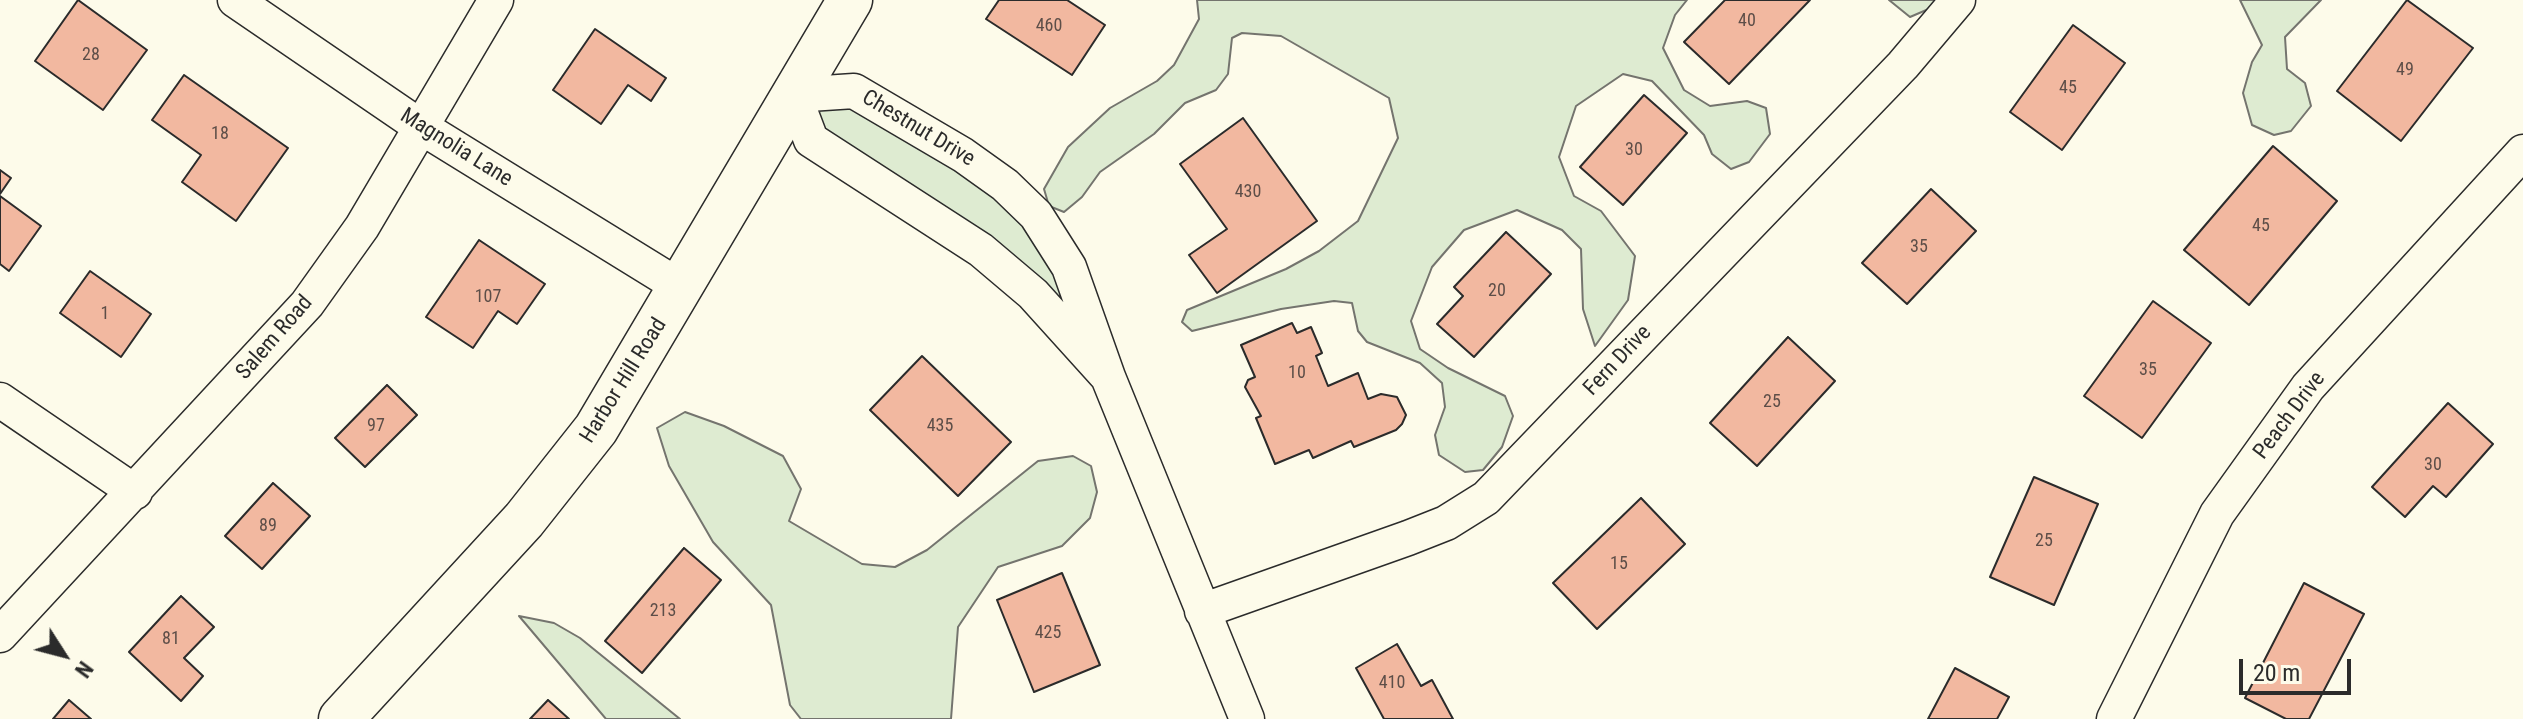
<!DOCTYPE html>
<style>
body{margin:0}
#map{position:relative;width:2523px;height:719px;overflow:hidden;background:#fdfbea;font-family:"Roboto Condensed",sans-serif}
canvas{display:block}
.north{position:absolute;left:24px;top:615px;width:80px;height:80px;-webkit-text-stroke:6px #fdfbea;paint-order:stroke;rotate:126deg;font-size:22px;font-weight:700;line-height:32px;text-align:center;color:#2b2b2b}
.north::after{content:'';display:block;margin:auto;width:28px;height:36px;background:#2b2b2b;clip-path:polygon(50% 0,100% 100%,50% 72%,0 100%)}
.scale{position:absolute;left:2239px;top:659px;width:112px;height:36px;box-sizing:border-box;border:4px solid #2b2b2b;border-top:0;padding-left:10px;font-size:24px;line-height:28px;white-space:nowrap;color:#2b2b2b;-webkit-text-stroke:6px #fdfbea;paint-order:stroke}
</style>
<div id="map">
<canvas width="2523" height="719"></canvas>
<div class="north">N</div>
<div class="scale">20 m</div>
</div>
<script>
const g = document.querySelector('canvas').getContext('2d');
g.lineJoin = 'round';
function fillPath(path, color) { g.fillStyle = color; g.fill(path, 'evenodd'); }
const shape = rows => new Path2D(rows.map(r => 'M' + r).join(''));
function stroke(path, color, width, dash) { g.strokeStyle = color; g.lineWidth = width; g.lineCap = dash ? 'butt' : 'round'; g.setLineDash(dash || []); g.stroke(path); }
function write(font, color, halo, rows, align = 'center') {
  g.font = font + ' "Roboto Condensed",sans-serif'; g.lineWidth = 6; g.setLineDash([]); g.textBaseline = 'middle'; g.strokeStyle = halo; g.fillStyle = color; for (const [text, x, y, turn = 0] of rows) {
    g.save(); g.translate(x, y); g.rotate((+turn || 0) * Math.PI / 180); g.textAlign = isNaN(turn) ? turn : align; if (halo) g.strokeText(text, 0, 0); g.fillText(text, 0, 0); g.restore();
  }
}
const green = shape([
 [1197,0,1687,0,1675,15,1663,48,1684,90,1710,106,1747,101,1766,108,1770,134,1749,162,1731,169,1712,154,1704,135,1652,81,1623,74,1576,106,1559,157,1574,196,1601,211,1635,256,1628,300,1595,346,1583,309,1581,249,1562,230,1517,210,1464,230,1432,267,1411,321,1420,349,1448,368,1505,396,1513,416,1502,447,1483,470,1465,472,1439,455,1435,435,1445,407,1442,383,1420,363,1367,342,1358,331,1352,303,1334,301,1281,309,1192,331,1182,322,1187,310,1286,269,1319,251,1358,221,1398,138,1389,98,1281,36,1242,33,1232,38,1228,74,1216,90,1185,103,1154,134,1100,172,1082,197,1064,212,1049,206,1044,189,1068,147,1110,108,1157,81,1174,65,1199,19,1197,0],
 [1889,0,1937,0,1931,8,1910,17,1889,0],
 [2240,0,2321,0,2285,37,2287,69,2305,83,2311,106,2291,131,2274,135,2252,125,2243,93,2252,62,2262,45,2240,0],
 [854,91,963,155,1069,267,1072,333,811,140,794,95,854,91],
 [685,412,724,426,783,456,801,489,789,521,862,564,895,567,927,550,1038,461,1073,456,1091,466,1097,492,1090,518,1062,546,998,567,958,627,951,719,801,719,790,705,771,605,713,542,669,466,657,428,685,412],
 [519,616,554,623,580,638,680,719,606,719,519,616]
]);
fillPath(green, '#deebd1');
stroke(green, '#74746e', 2);
const building = shape([
 [78,0,147,50,103,110,35,61,78,0],
 [999,0,1067,0,1105,25,1072,75,986,19,999,0],
 [1725,0,1810,0,1729,84,1684,42,1725,0],
 [2407,0,2473,48,2401,141,2337,91,2407,0],
 [2073,25,2125,63,2062,150,2010,112,2073,25],
 [595,29,666,78,651,101,628,85,601,124,553,90,595,29],
 [184,75,288,148,236,221,182,182,201,155,152,120,184,75],
 [1644,95,1687,133,1623,205,1580,167,1644,95],
 [1243,118,1317,221,1217,293,1189,255,1227,229,1180,164,1243,118],
 [2273,146,2337,201,2249,305,2184,250,2273,146],
 [0,170,11,178,0,194,0,170],
 [1931,189,1976,231,1907,304,1862,263,1931,189],
 [0,196,41,226,9,271,0,264,0,196],
 [1506,232,1551,274,1474,357,1437,324,1463,296,1454,287,1506,232],
 [479,240,545,284,517,324,498,311,473,348,426,317,479,240],
 [90,271,151,314,121,357,60,313,90,271],
 [2153,301,2211,343,2142,438,2084,396,2153,301],
 [1292,323,1297,333,1311,327,1322,353,1316,356,1328,386,1358,373,1368,399,1381,394,1397,397,1406,415,1402,424,1396,430,1354,447,1351,441,1313,458,1309,450,1275,464,1256,418,1261,416,1245,387,1248,380,1255,377,1241,345,1292,323],
 [1788,337,1835,381,1757,466,1710,423,1788,337],
 [922,356,1011,442,958,496,870,410,922,356],
 [387,385,417,415,365,467,335,438,387,385],
 [2448,403,2493,444,2446,497,2433,486,2405,517,2372,487,2448,403],
 [2034,477,2098,504,2054,605,1990,577,2034,477],
 [273,483,310,516,262,569,225,536,273,483],
 [1641,498,1685,544,1597,629,1553,583,1641,498],
 [684,548,721,580,642,673,605,641,684,548],
 [1062,573,1100,665,1034,692,997,600,1062,573],
 [2304,583,2364,614,2309,719,2286,719,2245,698,2304,583],
 [181,596,214,627,184,658,203,676,181,701,129,652,181,596],
 [1397,644,1421,686,1432,680,1453,719,1384,719,1356,668,1397,644],
 [1955,668,2009,697,1997,719,1928,719,1955,668],
 [69,700,91,719,53,719,69,700],
 [548,700,569,719,530,719,548,700]
]);
fillPath(building, '#f2b8a0');
stroke(building, '#2b2b2b', 2);
const street = shape([
 [235,0,421,127,682,288],
 [854,91,963,155,1005,185,1036,215,1069,267,1108,377,1033,294,981,250,811,140,794,95,854,91],
 [1108,377,1247,719],
 [0,400,135,492],
 [1202,611,1408,538,1446,523,1486,498,1903,65,1958,0],
 [0,635,307,304,362,227,496,0],
 [2114,719,2217,514,2308,387,2523,152]
]);
const secondary = shape([
 [341,719,524,520,596,429,850,0]
]);
stroke(street, '#2b2b2b', 37);
stroke(secondary, '#2b2b2b', 47);
stroke(street, '#fdfbea', 34);
stroke(secondary, '#fdfbea', 44);
write('18px', '#5d4e48', null, [
 ["40",1747,21],
 ["460",1049,26],
 ["28",91,55],
 ["49",2405,70],
 ["45",2068,88],
 ["18",220,134],
 ["30",1634,150],
 ["430",1248,192],
 ["45",2261,226],
 ["35",1919,247],
 ["20",1497,291],
 ["107",488,297],
 ["1",105,314],
 ["35",2148,370],
 ["10",1297,373],
 ["25",1772,402],
 ["97",376,426],
 ["435",940,426],
 ["30",2433,465],
 ["89",268,526],
 ["25",2044,541],
 ["15",1619,564],
 ["213",663,611],
 ["425",1048,633],
 ["81",171,639],
 ["410",1392,683]
]);
write('22px', '#2b2b2b', '#fdfbea', [
 ["Chestnut Drive",918,129,31],
 ["Magnolia Lane",456,148,32],
 ["Salem Road",275,338,-49],
 ["Fern Drive",1618,361,-47],
 ["Harbor Hill Road",624,381,-58],
 ["Peach Drive",2290,416,-53]
]);
</script>
